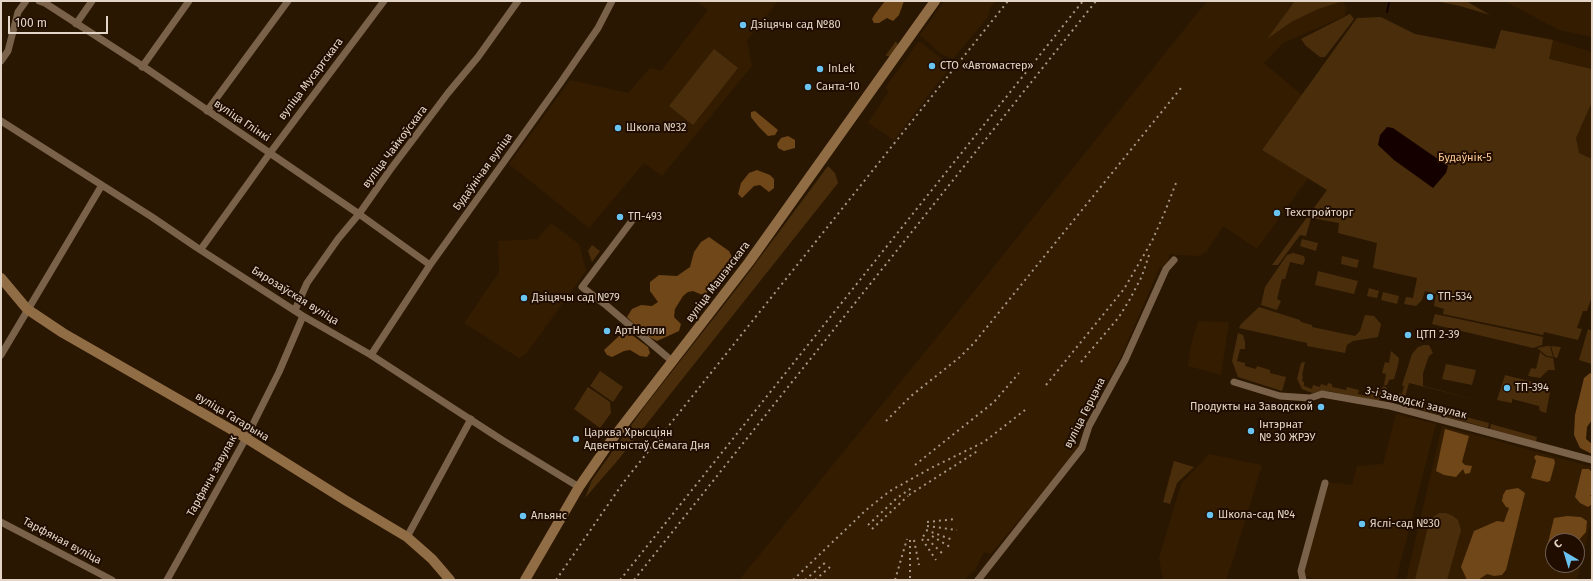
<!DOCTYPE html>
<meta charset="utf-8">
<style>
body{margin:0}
#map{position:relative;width:1593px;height:581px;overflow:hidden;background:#2a1701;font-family:"Fira Sans",sans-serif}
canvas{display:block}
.frame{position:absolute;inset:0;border:2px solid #e3d6c8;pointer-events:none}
.north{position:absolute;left:1545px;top:533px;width:40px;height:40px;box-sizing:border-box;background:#200d00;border:1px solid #6e5d50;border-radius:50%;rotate:322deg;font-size:11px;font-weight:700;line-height:16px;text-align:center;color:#e3d6c8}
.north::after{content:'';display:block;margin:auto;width:14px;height:18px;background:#69c4f1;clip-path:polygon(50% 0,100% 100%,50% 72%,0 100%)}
.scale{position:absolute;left:8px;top:16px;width:100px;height:18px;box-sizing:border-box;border:2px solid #e3d6c8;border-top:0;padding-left:5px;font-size:12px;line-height:14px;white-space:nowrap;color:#e3d6c8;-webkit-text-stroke:3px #200d00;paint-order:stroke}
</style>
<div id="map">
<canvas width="1593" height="581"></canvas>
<div class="frame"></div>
<div class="north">С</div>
<div class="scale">100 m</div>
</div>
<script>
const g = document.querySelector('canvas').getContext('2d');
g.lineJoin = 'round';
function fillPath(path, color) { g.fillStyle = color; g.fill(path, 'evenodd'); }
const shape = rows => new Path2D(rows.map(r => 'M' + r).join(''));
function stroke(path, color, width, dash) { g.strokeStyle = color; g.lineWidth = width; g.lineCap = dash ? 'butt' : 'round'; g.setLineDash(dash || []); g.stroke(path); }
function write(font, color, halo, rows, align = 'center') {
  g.font = font + ' "Fira Sans",sans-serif'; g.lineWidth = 4; g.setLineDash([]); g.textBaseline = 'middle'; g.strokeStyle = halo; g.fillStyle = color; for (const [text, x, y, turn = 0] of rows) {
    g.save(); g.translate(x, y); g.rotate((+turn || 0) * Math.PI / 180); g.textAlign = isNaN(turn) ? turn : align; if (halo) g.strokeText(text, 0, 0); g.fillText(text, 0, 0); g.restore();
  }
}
fillPath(shape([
 [697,1,778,1,747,41,752,66,662,176,644,163,589,228,509,164,570,80,628,93,650,68,661,71,708,10],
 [944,1,996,1,990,8,988,17,953,59,941,54,920,35],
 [1207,1,1343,1,1346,8,1345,16,1283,43,1264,63,1302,95,1262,150,1308,178,1257,249,1223,226,1207,251,1199,256,1177,255,1170,254,1166,269,1160,267,1121,357,1075,440,1081,446,991,554,984,552,975,570,964,580,739,580,951,320],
 [1504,1,1592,1,1592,37,1559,30],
 [1553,40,1592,52,1592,69,1548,59],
 [919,41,951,66,894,140,868,123,889,91,885,88],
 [1592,102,1592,159,1579,153,1576,138],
 [551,223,579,244,586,271,526,354,519,358,464,323,499,272,498,241,537,239],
 [1198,321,1229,322,1221,375,1188,366,1191,345],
 [1396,414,1436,424,1396,580,1319,580,1305,576,1303,564,1327,482,1352,485,1357,466,1383,464],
 [1442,426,1592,467,1592,518,1577,580,1406,580],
 [1553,541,1577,541,1577,565,1553,565],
 [1209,454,1262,465,1234,557,1226,580,1163,580,1159,558,1181,484]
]), '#341c00');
fillPath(shape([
 [1295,1,1343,1,1318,9,1291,22,1267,39],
 [1436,1,1466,1,1490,15,1460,6],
 [1350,14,1354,19,1325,57,1320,57,1306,46,1301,39],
 [1381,17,1415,34,1495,49,1501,30,1553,40,1549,59,1592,69,1592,102,1576,138,1579,153,1592,159,1592,273,1591,275,1592,277,1592,296,1587,311,1583,311,1577,328,1582,329,1578,340,1544,332,1543,335,1443,314,1444,309,1434,306,1436,294,1425,291,1422,300,1416,306,1404,304,1406,297,1413,298,1417,278,1373,268,1377,243,1338,233,1339,223,1311,218,1306,236,1300,235,1278,265,1272,265,1327,190,1262,150,1357,18],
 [896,41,898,45,891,56,886,56,886,55],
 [714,49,738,68,693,125,669,106],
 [828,166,835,173,838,183,618,460,585,498,592,480,645,406,738,287],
 [1302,239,1318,243,1316,251,1300,246],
 [592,245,600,251,592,262,588,251],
 [1293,253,1304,256,1305,260,1303,265,1290,262,1285,279,1282,279,1277,299,1281,301,1277,310,1261,305,1265,287,1287,255],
 [1342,256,1359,260,1357,268,1341,264],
 [1318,271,1358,281,1354,294,1315,285],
 [1369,288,1379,291,1377,298,1367,296],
 [1383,292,1399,296,1397,304,1381,300],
 [1259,307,1300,320,1301,322,1312,325,1312,327,1355,336,1360,331,1365,315,1374,316,1381,324,1378,337,1353,341,1347,345,1345,353,1307,346,1307,343,1239,328,1241,324],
 [1435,314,1543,337,1542,345,1533,348,1432,324],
 [1588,329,1592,331,1592,364,1579,360],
 [1238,333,1243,335,1245,342,1245,349,1240,349,1237,361,1245,363,1245,366,1256,369,1257,366,1270,370,1270,373,1286,377,1282,391,1238,377,1232,361],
 [1424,345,1429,345,1433,353,1429,356,1423,373,1423,386,1493,404,1409,383,1404,401,1489,423,1488,428,1400,404,1398,400,1399,393,1402,394,1404,386,1402,385,1412,354,1418,347],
 [1547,346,1550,346,1553,357,1547,356,1537,348],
 [1551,346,1561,347,1557,358,1554,357],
 [1391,351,1399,358,1398,365,1394,379,1389,380,1387,385,1384,385,1386,374,1382,373,1385,362,1389,363],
 [1540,352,1546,357,1553,358,1555,370,1548,370,1540,378,1528,376,1531,368,1536,369],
 [1304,362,1305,362,1302,375,1303,376,1302,381,1304,382,1304,386,1312,389,1313,385,1320,387,1321,384,1327,386,1328,383,1332,384,1332,387,1346,390,1347,387,1359,390,1358,394,1367,396,1369,393,1375,394,1384,386,1387,388,1387,391,1378,401,1328,391,1312,393,1302,389,1297,379,1301,363],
 [1446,364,1476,370,1472,385,1442,379],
 [600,371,623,387,613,402,590,386],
 [1505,375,1541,384,1550,392,1546,413,1540,411,1539,406,1512,399,1512,403,1497,400],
 [588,387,610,402,611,413,600,428,574,409],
 [1491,424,1537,437,1536,442,1490,429],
 [1174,461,1194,467,1177,483,1170,504,1163,502],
 [1439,513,1446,513,1453,516,1458,520,1461,530,1447,580,1415,580,1429,523,1432,518]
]), '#4a2e0c');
fillPath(shape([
 [885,1,904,1,899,15,893,21,887,18,879,23,874,23,872,19,875,14],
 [755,111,778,130,775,135,768,136,758,126,751,117,751,112],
 [788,136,795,140,795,148,784,151,778,148,777,144,781,138],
 [757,170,770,175,774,179,774,188,769,192,760,185,754,186,742,198,738,194,741,183,749,173],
 [709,237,729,251,733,259,726,269,712,281,706,295,700,294,693,291,688,292,683,296,675,309,674,317,681,324,679,331,657,341,645,335,627,317,632,309,641,305,652,306,658,302,650,291,650,282,659,275,677,276,690,267,694,252,701,242],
 [628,332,648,347,650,353,647,357,640,356,630,350,624,351,612,357,607,355,604,350,619,336],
 [1590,373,1592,374,1592,420,1587,427,1586,439,1592,444,1592,454,1580,448,1574,435,1575,415,1584,378],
 [1445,429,1469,436,1462,462,1465,465,1472,466,1470,473,1465,474,1463,469,1456,477,1444,475,1436,471],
 [1536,455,1554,459,1555,463,1550,481,1547,482,1531,478,1536,461,1534,457],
 [1582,469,1589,469,1592,472,1592,493,1590,496,1592,496,1592,504,1588,507,1580,503,1575,497],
 [1518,488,1525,493,1506,570,1502,575,1494,576,1487,574,1478,580,1467,580,1461,567,1474,531,1497,521,1504,522,1509,508,1506,507,1502,501,1503,495,1506,490],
 [1567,516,1581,517,1587,521,1586,532,1577,542,1577,541,1553,541,1553,560,1545,555,1554,518]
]), '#6f4718');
fillPath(shape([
 [1387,127,1393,128,1448,166,1446,173,1433,188,1394,160,1378,145,1380,135]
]), '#150000');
stroke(shape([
 [1387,12,1389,3]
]), '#150000', 2);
stroke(shape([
 [39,1,45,3,147,69,359,214,430,265],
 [76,24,92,1],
 [1,61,8,51,18,12,26,1],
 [142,67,189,1],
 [207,111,288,1],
 [1,121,152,217,196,247,303,316,371,355,502,440,579,487],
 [634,218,582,287,607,306,672,361],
 [201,249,270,153,384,1],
 [295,310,307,283,338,239,359,214,390,170,448,93,478,57,518,1],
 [1,355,102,185],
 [371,355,430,265,561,82,598,28,612,1],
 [1234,382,1280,396,1310,398,1322,394,1390,406,1592,460],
 [1,522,112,580],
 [407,537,471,419],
 [167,580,246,438,279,372,303,316],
 [978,580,1082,448,1089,426,1125,360,1166,269,1174,260],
 [1303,580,1301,571,1325,483]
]), '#7a624a', 7);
stroke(shape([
 [1,278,27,309,63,333,246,438,345,500,407,537,432,559,450,580],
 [525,580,579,487,610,442,749,262,935,1]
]), '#916d46', 10);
stroke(shape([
 [1081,362,1119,317,1130,299,1142,276,1149,255],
 [1046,385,1124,289,1152,241,1164,214,1176,183],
 [886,421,911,396,960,357,974,343,1181,88],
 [915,465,994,402,1019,373],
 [909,495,979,450],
 [927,522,956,519],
 [868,525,897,498,913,487],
 [927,526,957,530],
 [872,529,908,496],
 [926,530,953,540],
 [923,535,943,554],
 [932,536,950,547],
 [922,539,936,560],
 [910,540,910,580],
 [914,540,919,565],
 [556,580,623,483,1008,1],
 [620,580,1083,1],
 [634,580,1096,1],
 [793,580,866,510,890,491,931,468,984,442,1025,410],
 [805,580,826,562],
 [815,580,830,567],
 [895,580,907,539]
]), '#a59686', 2, [2, 4]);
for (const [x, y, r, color] of [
 [743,25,4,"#69c4f1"],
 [932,66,4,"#69c4f1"],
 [820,69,4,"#69c4f1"],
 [808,87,4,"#69c4f1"],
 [618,128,4,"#69c4f1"],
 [1277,213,4,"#69c4f1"],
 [620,217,4,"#69c4f1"],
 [1430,297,4,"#69c4f1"],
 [524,298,4,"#69c4f1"],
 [607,331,4,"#69c4f1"],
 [1408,335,4,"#69c4f1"],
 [1507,388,4,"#69c4f1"],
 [1321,407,4,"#69c4f1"],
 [1251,431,4,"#69c4f1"],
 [576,439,4,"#69c4f1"],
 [1210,515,4,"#69c4f1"],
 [523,516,4,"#69c4f1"],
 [1362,524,4,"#69c4f1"]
]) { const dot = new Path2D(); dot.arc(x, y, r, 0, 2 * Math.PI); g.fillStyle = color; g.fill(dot); stroke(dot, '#200d00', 1.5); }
write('11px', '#e3d6c8', '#200d00', [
 ["Дзіцячы сад №80",751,25],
 ["СТО «Автомастер»",940,66],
 ["InLek",828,69],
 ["Санта-10",816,87],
 ["Школа №32",626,128],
 ["Техстройторг",1285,213],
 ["ТП-493",628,217],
 ["ТП-534",1438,297],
 ["Дзіцячы сад №79",532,298],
 ["АртНелли",615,331],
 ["ЦТП 2-39",1416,335],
 ["ТП-394",1515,388],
 ["Продукты на Заводской",1313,407,"right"],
 ["Інтэрнат",1259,425],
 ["№ 30 ЖРЭУ",1259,438],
 ["Царква Хрысціян",584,433],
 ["Адвентыстаў Сёмага Дня",584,446],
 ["Школа-сад №4",1218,515],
 ["Альянс",531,516],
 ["Яслі-сад №30",1370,524]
], 'left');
write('11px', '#e3d6c8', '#200d00', [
 ["вуліца Мусаргскага",311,79,-53],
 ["вуліца Глінкі",242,121,34],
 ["вуліца Чайкоўскага",395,147,-53],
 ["Будаўнічая вуліца",483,172,-54],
 ["вуліца Машэнскага",718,282,-53],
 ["Бярозаўская вуліца",295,296,32],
 ["3-і Заводскі завулак",1416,403,14],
 ["вуліца Герцэна",1085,413,-63],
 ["вуліца Гагарына",232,417,31],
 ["Тарфяны завулак",212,476,-61],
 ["Тарфяная вуліца",62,541,28]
]);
write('11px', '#fbc994', '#200d00', [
 ["Будаўнік-5",1465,158]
]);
</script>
